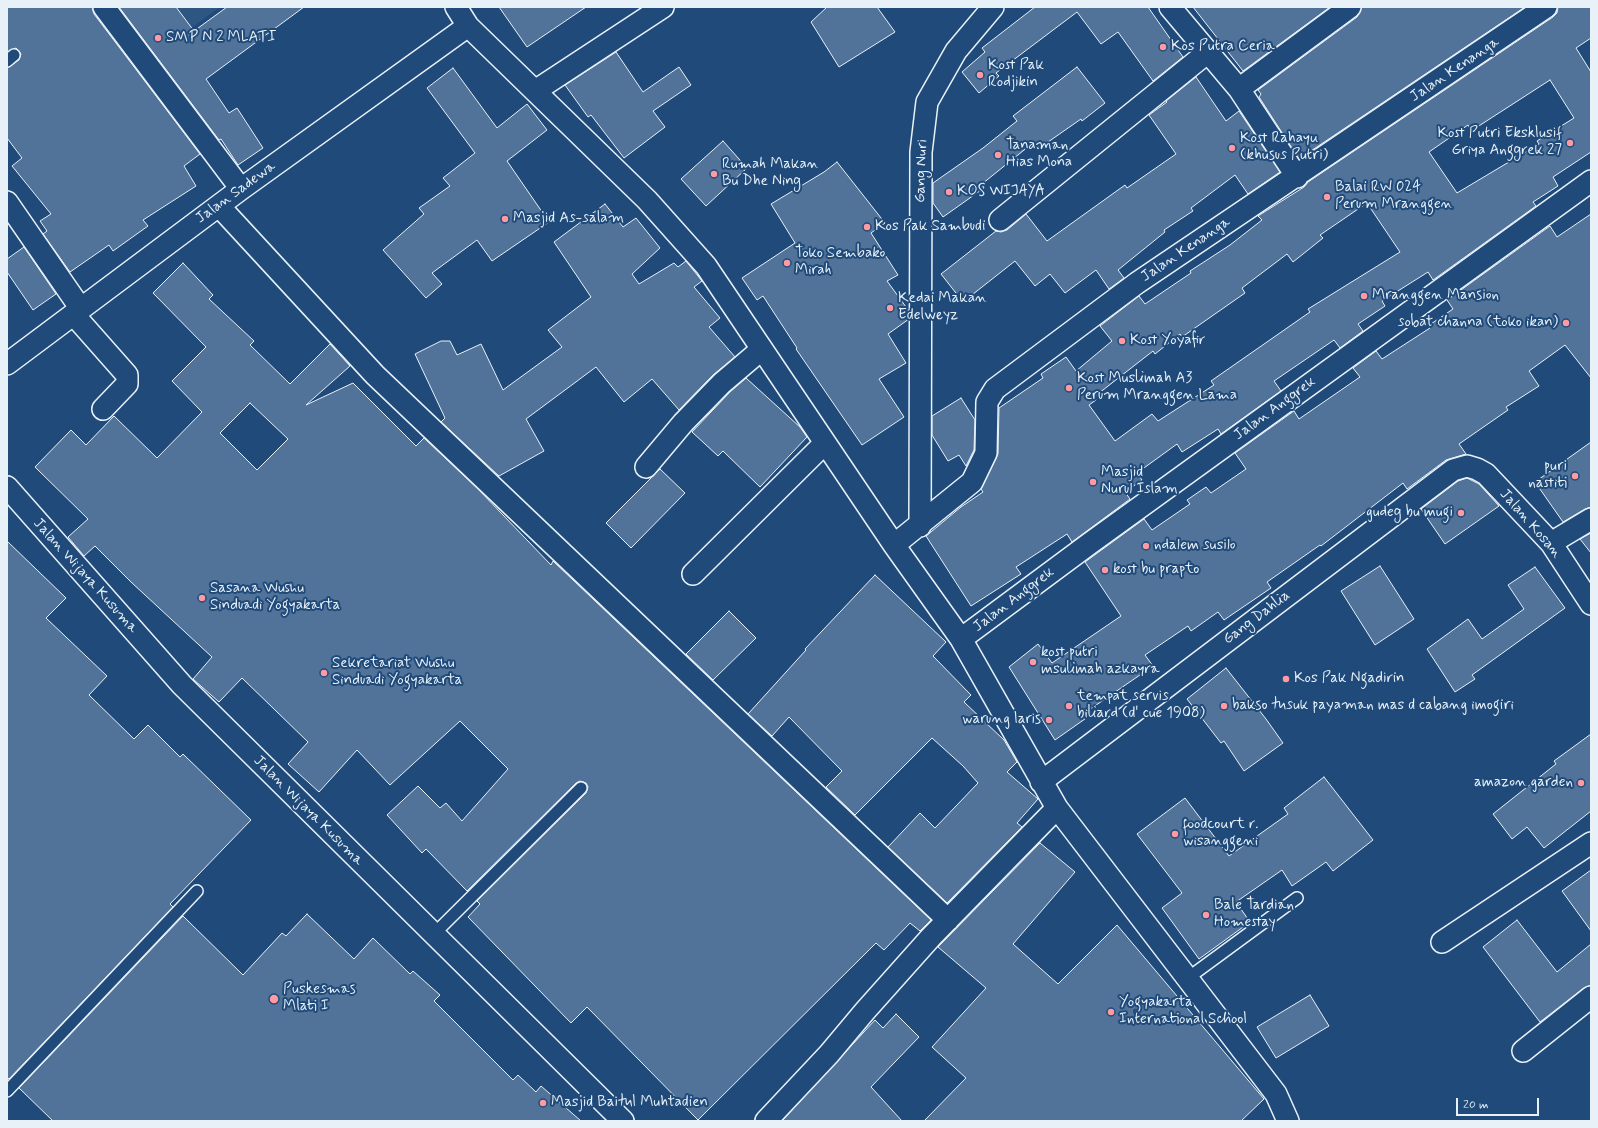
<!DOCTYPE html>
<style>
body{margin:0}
#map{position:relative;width:1598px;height:1128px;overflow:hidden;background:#1f4a7a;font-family:Mynerve,sans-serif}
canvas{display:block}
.frame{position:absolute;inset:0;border:8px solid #e8f1f8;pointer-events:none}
.scale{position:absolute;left:1456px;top:1098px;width:83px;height:18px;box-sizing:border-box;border:2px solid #e8f1f8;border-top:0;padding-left:5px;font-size:12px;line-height:14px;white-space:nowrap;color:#e8f1f8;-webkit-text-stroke:3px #1f4a7a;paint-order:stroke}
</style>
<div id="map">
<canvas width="1598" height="1128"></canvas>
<div class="frame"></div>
<div class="scale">20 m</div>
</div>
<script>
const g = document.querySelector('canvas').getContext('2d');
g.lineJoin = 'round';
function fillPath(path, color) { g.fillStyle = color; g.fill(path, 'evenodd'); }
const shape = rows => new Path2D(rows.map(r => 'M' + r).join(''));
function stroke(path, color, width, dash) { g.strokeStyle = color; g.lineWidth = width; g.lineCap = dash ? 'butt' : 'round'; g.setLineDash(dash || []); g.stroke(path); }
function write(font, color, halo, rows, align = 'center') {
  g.font = font + ' Mynerve,sans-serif'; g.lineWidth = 4; g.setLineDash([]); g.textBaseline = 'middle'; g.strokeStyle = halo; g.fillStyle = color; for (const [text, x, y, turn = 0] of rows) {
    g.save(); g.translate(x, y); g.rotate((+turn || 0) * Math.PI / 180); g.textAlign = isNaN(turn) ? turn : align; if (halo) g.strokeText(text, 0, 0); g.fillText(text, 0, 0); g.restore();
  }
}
fillPath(shape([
 [116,7,220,7,151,57]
]), '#2e5683');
const building = shape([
 [7,7,92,7,94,14,200,154,184,166,196,186,143,220,148,226,113,251,109,245,70,272,43,234,47,231,40,221,51,214,12,166,22,158,7,138,7,68,19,60,21,54,16,48,7,52,7,7],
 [119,7,176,7,194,31,227,7,304,7,206,79,229,113,237,108,263,148,238,165,221,139,219,140,119,7],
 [499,7,586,7,527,47,499,7],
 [827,7,877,7,895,32,839,67,811,22,827,7],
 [1035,7,1148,7,1183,57,1153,81,1118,32,1101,44,1077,12,996,73,999,76,979,93,962,72,985,52,982,48,1035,7],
 [1193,7,1330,7,1243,71,1193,7],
 [1362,7,1525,7,1299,159,1259,97,1261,94,1258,90,1357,17,1362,7],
 [1558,7,1591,7,1591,38,1576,48,1591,72,1591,152,1553,177,1558,186,1533,202,1536,206,1433,280,1428,272,1382,301,1385,306,1358,324,1363,331,1340,348,1334,340,1274,381,1281,391,1221,434,1218,429,1182,452,1177,444,1137,473,1142,480,1125,492,1130,499,1072,542,1067,534,1016,567,1021,574,971,606,926,536,961,507,983,492,981,489,998,454,999,408,1043,378,1041,374,1066,357,1076,371,1112,341,1100,326,1139,296,1145,304,1191,273,1190,271,1230,245,1262,220,1258,216,1304,187,1308,182,1553,17,1557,13,1558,7],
 [1550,80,1574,118,1537,141,1539,144,1457,193,1429,152,1468,125,1471,131,1550,80],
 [1367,203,1400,252,1308,309,1310,312,1211,381,1214,385,1158,421,1152,414,1115,441,1089,405,1096,400,1094,397,1153,351,1155,354,1180,334,1182,337,1245,293,1242,288,1287,254,1293,262,1323,238,1320,235,1367,203],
 [616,52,643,92,679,67,691,85,653,111,665,127,624,158,591,115,588,117,565,85,616,52],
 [1077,67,1105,103,1082,121,1081,119,1038,149,1034,142,982,184,984,188,943,217,933,203,933,183,983,148,1017,121,1013,116,1077,67],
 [453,68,497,128,527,104,547,130,507,161,549,222,492,261,477,240,432,273,442,284,426,298,383,250,424,214,419,208,450,186,443,178,475,153,427,88,453,68],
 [1196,77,1226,121,1239,111,1280,172,1248,194,1235,175,1191,208,1193,211,1164,230,1165,232,1118,270,1124,278,1109,289,1096,270,1065,293,1050,274,1035,286,1015,261,963,302,941,274,996,231,1001,232,1007,230,1026,214,1047,241,1125,185,1127,188,1176,154,1149,115,1167,102,1166,101,1196,77],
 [723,141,747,168,706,206,681,179,723,141],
 [837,162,885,223,871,233,898,275,887,281,909,311,909,319,888,334,906,363,879,379,904,417,862,445,796,349,797,348,763,296,757,300,742,278,795,243,771,204,824,172,837,162],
 [605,204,623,227,636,218,660,248,632,274,639,284,674,263,678,267,686,261,702,281,694,287,720,318,709,327,735,357,713,375,679,410,652,379,624,402,596,367,526,419,544,451,499,476,441,422,445,418,415,354,441,341,450,341,457,355,481,344,503,390,562,347,548,330,591,297,554,242,605,204],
 [1591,214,1591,378,1565,345,1529,371,1539,386,1506,407,1508,410,1459,444,1466,454,1446,460,1407,489,1403,483,1321,546,1320,545,1267,582,1271,588,1224,620,1218,612,1191,631,1188,626,1145,655,1153,666,1089,710,1092,714,1055,740,1009,667,1038,644,1052,663,1121,616,1085,562,1144,519,1152,530,1190,504,1187,500,1206,487,1211,493,1246,469,1235,453,1294,411,1299,419,1360,377,1353,368,1376,351,1382,359,1430,328,1428,326,1453,309,1447,300,1550,226,1557,237,1591,214],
 [24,247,56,294,33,310,7,272,7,259,24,247],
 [183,263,213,295,209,299,254,341,250,345,290,384,330,344,350,366,306,405,353,383,416,446,424,438,478,489,551,565,553,561,931,920,920,931,910,923,884,950,876,943,698,1120,587,1007,571,1023,468,917,480,904,477,901,586,793,588,787,586,783,580,781,576,783,467,891,426,849,422,853,387,815,418,786,440,808,446,803,462,821,508,769,460,721,390,785,357,750,319,792,288,764,308,742,242,678,219,702,193,679,212,657,131,582,95,546,84,556,68,537,88,519,35,467,71,430,86,445,114,416,157,458,202,412,172,381,206,347,153,293,183,263],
 [250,403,288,439,257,470,220,433,250,403],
 [746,378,800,427,807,437,760,487,723,451,718,456,692,432,730,392,746,378],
 [961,398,975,420,974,450,966,466,959,455,948,461,932,435,932,416,961,398],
 [1591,442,1591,507,1585,509,1563,522,1535,482,1591,442],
 [660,469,685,493,631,548,606,523,660,469],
 [1467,478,1479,484,1499,506,1445,544,1421,509,1458,481,1467,478],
 [1591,533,1591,553,1580,539,1591,533],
 [7,541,66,598,46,618,107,676,89,695,134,739,148,725,180,757,183,754,251,820,170,904,173,907,9,1079,7,1077,7,541],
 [1380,566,1414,619,1375,645,1341,591,1380,566],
 [1535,567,1565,608,1472,675,1475,679,1455,692,1427,649,1468,619,1482,639,1524,609,1508,585,1535,567],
 [875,575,946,642,933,656,971,695,964,702,1004,740,1017,762,1007,772,1038,799,1017,823,1022,827,947,903,888,847,920,813,935,828,978,783,963,766,932,738,855,815,826,787,842,771,789,717,772,736,748,714,806,650,805,649,875,575],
 [729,611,756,638,713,680,686,654,729,611],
 [1226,668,1266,719,1283,743,1244,771,1224,741,1221,743,1187,699,1226,668],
 [1591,734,1591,811,1544,848,1527,827,1512,839,1493,814,1556,764,1554,761,1591,734],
 [1324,777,1373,840,1333,871,1326,862,1292,886,1282,870,1236,902,1250,922,1199,959,1162,908,1182,893,1137,834,1185,798,1229,856,1288,814,1284,808,1324,777],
 [1040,843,1075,872,1013,944,1058,984,1117,925,1264,1099,1241,1121,924,1121,966,1078,932,1047,986,988,938,947,1040,843],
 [1591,870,1591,931,1562,891,1591,870],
 [307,914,354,959,373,938,410,974,413,971,440,995,434,1001,513,1080,518,1075,536,1092,541,1086,581,1121,53,1121,19,1088,183,916,243,975,282,933,286,936,307,914],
 [1517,920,1557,972,1591,944,1591,985,1584,988,1540,1022,1483,947,1517,920],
 [1310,995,1329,1026,1276,1058,1257,1027,1310,995],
 [896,1014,919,1037,871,1087,902,1121,782,1121,875,1020,883,1028,896,1014]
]);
fillPath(building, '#517399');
stroke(building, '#e8f1f8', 1);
const lane = shape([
 [7,61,14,55],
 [433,935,581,788],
 [1188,978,1297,898],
 [7,1091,197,891]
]);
const street = shape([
 [104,7,241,189],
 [456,7,468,26,647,200,706,266,894,545,961,639,1057,808,1276,1094,1288,1121],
 [1170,7,1239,89,1297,177],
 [1239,89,1350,7],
 [535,91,663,7],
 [7,202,81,309],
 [219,206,375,375,948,920],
 [1000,220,1208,52],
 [74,315,127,375,127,384,103,409],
 [7,364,241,189,468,26],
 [646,467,683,423,722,383,762,349],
 [7,487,182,685,623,1121],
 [920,526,921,152,927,102,956,51,993,7],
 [1551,543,1591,519],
 [894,545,972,482,986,453,987,402,995,389,1137,283,1546,7],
 [693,574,825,443],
 [961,639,1089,544,1591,181],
 [1041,782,1453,470,1467,466,1477,469,1486,474,1551,543,1591,604],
 [1442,942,1591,843],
 [1523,1051,1591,997],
 [766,1121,829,1054,865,1011,931,937,1057,808]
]);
stroke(lane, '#e8f1f8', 14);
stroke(street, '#e8f1f8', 24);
stroke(lane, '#1f4a7a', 11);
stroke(street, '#1f4a7a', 21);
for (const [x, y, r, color] of [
 [158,38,4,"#ff9aa2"],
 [1163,47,4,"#ff9aa2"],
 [980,75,4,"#ff9aa2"],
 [1570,143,4,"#ff9aa2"],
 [1232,148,4,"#ff9aa2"],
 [998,155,4,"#ff9aa2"],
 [714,174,4,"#ff9aa2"],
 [949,192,4,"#ff9aa2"],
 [1327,197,4,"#ff9aa2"],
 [505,219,4,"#ff9aa2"],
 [867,227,4,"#ff9aa2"],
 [787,263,4,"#ff9aa2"],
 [1364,296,4,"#ff9aa2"],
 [890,308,4,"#ff9aa2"],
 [1566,323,4,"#ff9aa2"],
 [1122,341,4,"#ff9aa2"],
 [1069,388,4,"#ff9aa2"],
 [1575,476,4,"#ff9aa2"],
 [1093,482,4,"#ff9aa2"],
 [1461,513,4,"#ff9aa2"],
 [1146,546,4,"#ff9aa2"],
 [1105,570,4,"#ff9aa2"],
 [202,598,4,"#ff9aa2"],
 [1033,662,4,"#ff9aa2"],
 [324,673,4,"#ff9aa2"],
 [1286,679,4,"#ff9aa2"],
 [1069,706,4,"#ff9aa2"],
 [1224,706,4,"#ff9aa2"],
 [1049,720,4,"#ff9aa2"],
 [1581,783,4,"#ff9aa2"],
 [1175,834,4,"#ff9aa2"],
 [1206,915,4,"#ff9aa2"],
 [274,999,5,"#ff9aa2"],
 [1111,1012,4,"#ff9aa2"],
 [543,1103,4,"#ff9aa2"]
]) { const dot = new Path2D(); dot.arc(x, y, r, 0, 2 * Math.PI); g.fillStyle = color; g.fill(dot); stroke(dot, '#1f4a7a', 1.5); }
write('15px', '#e8f1f8', '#1f4a7a', [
 ["SMP N 2 MLATI",166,38],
 ["Kos Putra Ceria",1171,47],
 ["Kost Pak",988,66],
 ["Rodjikin",988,83],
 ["Kost Putri Eksklusif",1562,134,"right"],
 ["Griya Anggrek 27",1562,151,"right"],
 ["Kost Rahayu",1240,139],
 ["(khusus Putri)",1240,156],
 ["Tanaman",1006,146],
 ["Hias Mona",1006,163],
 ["Rumah Makan",722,165],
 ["Bu Dhe Ning",722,182],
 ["Balai RW 024",1335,188],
 ["Perum Mranggen",1335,205],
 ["KOS WIJAYA",957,192],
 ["Masjid As-salam",513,219],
 ["Kos Pak Sambudi",875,227],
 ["Toko Sembako",795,254],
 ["Mirah",795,271],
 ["Mranggen Mansion",1372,296],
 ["Kedai Makan",898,299],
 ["Edelweyz",898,316],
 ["sobat channa (toko ikan)",1558,323,"right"],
 ["Kost Yoyafir",1130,341],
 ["Kost Muslimah A3",1077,379],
 ["Perum Mranggen Lama",1077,396],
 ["puri",1567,467,"right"],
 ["nastiti",1567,484,"right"],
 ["Masjid",1101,473],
 ["Nurul Islam",1101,490],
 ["gudeg bu mugi",1453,513,"right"],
 ["ndalem susilo",1154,546],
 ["kost bu prapto",1113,570],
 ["Sasana Wushu",210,589],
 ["Sinduadi Yogyakarta",210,606],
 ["kost putri",1041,653],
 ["msulimah azkayra",1041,670],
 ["Sekretariat Wushu",332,664],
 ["Sinduadi Yogyakarta",332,681],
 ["Kos Pak Ngadirin",1294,679],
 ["tempat servis",1077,697],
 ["biliard (d' cue 1908)",1077,714],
 ["bakso tusuk payaman mas d cabang imogiri",1232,706],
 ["warung laris",1041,720,"right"],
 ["amazon garden",1573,783,"right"],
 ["foodcourt r.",1183,825],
 ["wisanggeni",1183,842],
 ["Bale Tardian",1214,906],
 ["Homestay",1214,923],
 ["Puskesmas",283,990],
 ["Mlati I",283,1007],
 ["Yogyakarta",1119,1003],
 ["International School",1119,1020],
 ["Masjid Baitul Muhtadien",551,1103]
], 'left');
write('15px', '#e8f1f8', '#1f4a7a', [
 ["Jalan Kenanga",1455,70,-34],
 ["Gang Nuri",922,171,-88],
 ["Jalan Sadewa",236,193,-36],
 ["Jalan Kenanga",1186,250,-34],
 ["Jalan Anggrek",1275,409,-36],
 ["Jalan Kosan",1530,524,49],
 ["Jalan Wijaya Kusuma",85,576,48],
 ["Jalan Anggrek",1014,600,-37],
 ["Gang Dahlia",1257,618,-37],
 ["Jalan Wijaya Kusuma",308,811,45]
]);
</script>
